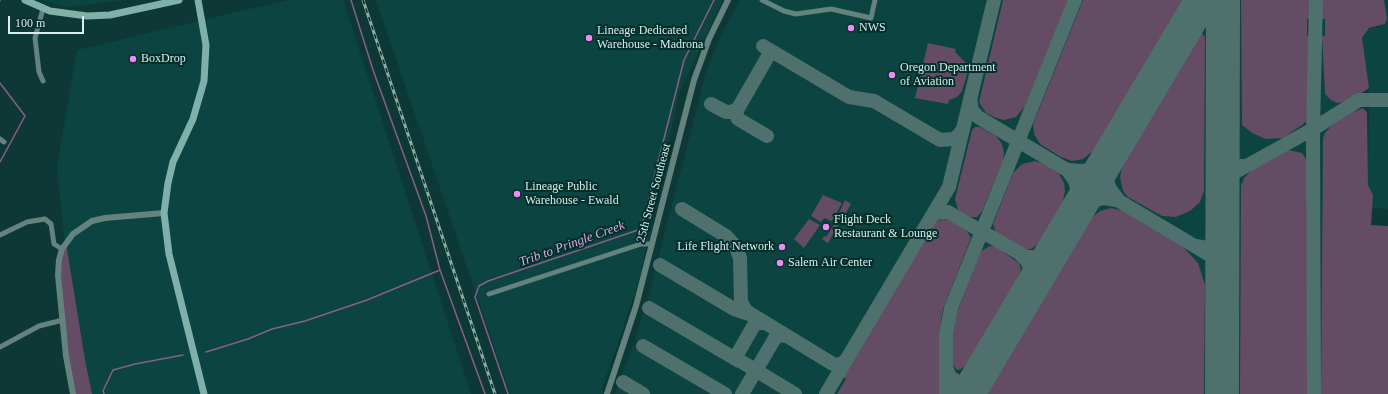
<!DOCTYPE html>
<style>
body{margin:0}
#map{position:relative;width:1388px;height:394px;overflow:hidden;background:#0e3835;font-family:"Times New Roman",serif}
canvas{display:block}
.scale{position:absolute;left:8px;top:16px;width:76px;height:18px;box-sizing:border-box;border:2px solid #d9eeeb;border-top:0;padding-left:5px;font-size:12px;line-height:14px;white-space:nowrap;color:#d9eeeb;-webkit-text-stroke:3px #022e2b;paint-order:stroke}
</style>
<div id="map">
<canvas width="1388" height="394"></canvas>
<div class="scale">100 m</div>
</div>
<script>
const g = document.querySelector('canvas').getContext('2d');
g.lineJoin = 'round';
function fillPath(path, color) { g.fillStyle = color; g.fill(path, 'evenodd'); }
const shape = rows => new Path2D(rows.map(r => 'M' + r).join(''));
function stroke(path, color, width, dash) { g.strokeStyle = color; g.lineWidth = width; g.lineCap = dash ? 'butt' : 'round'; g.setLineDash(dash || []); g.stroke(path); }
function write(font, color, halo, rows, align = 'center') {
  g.font = font + ' "Times New Roman",serif'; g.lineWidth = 4; g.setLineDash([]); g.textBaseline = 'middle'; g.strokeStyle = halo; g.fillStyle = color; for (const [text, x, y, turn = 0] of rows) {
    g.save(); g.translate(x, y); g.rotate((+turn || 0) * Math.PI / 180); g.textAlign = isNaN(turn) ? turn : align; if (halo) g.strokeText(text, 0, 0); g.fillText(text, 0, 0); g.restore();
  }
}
fillPath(shape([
 [42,0,124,0,67,7],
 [287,0,343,0,471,394,88,394,75,343,57,167,77,50],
 [376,0,723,0,679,93,640,278,602,389,603,394,510,394],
 [740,0,1350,0,1350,230,1388,394,615,394,633,345,636,346,638,342,635,339,646,306,706,72,720,37],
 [1381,0,1388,0,1388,209,1372,208,1373,195,1368,185,1369,89,1361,40,1368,29,1386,25]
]), '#0b4440');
fillPath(shape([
 [1003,0,1068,0,1025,106,1016,117,1004,120,996,118,986,113,979,102],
 [1083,0,1189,0,1103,143,1083,159,1072,161,1061,157,1040,144,1034,134,1033,124],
 [1241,0,1310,0,1310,19,1307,19,1307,36,1310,36,1308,116,1305,123,1283,138,1266,139,1252,133,1242,125],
 [1322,0,1384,0,1387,19,1385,24,1369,28,1362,38,1369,88,1352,100,1337,103,1331,100,1325,94,1322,36,1325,36,1325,19,1322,19],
 [1198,33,1202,33,1205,37,1204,191,1200,202,1190,211,1176,217,1162,216,1128,197,1123,191,1120,178,1124,155,1195,34],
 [928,43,956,49,955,52,966,63,967,75,962,91,957,97,949,100,948,104,915,98],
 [1363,108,1367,112,1368,185,1373,195,1371,225,1388,226,1388,394,1321,394,1323,138,1325,133,1332,125,1353,112],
 [975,127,980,127,996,136,1002,144,1004,153,1003,161,982,211,977,217,971,217,958,210,955,199,972,130],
 [1289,150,1302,153,1308,162,1309,394,1240,394,1241,186,1244,178,1252,170],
 [1035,161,1046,164,1059,174,1064,183,1065,191,1060,216,1048,237,1031,249,1025,250,996,233,993,224,1013,173,1022,164],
 [823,195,842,203,832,221,824,218,821,222,811,216],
 [845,200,851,204,828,243,822,239,824,236,826,237,832,228],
 [1111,208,1121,210,1183,247,1198,263,1205,285,1204,394,981,394,1082,225,1100,211],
 [809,219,820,225,804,248,794,239],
 [942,219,951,220,965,228,971,238,943,309,941,321,939,394,837,394,846,379,843,377,933,226,936,222],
 [66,243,85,360,92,394,73,394,58,275],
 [990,246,996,247,1019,263,1021,269,1018,287,974,360,961,369,957,370,953,365,953,337,956,315,981,251]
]), '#644c64');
stroke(shape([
 [351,0,373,70,426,216,440,270,485,394],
 [0,1,0,0],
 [0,83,25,116,0,162],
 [206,352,248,339,272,329,305,321,367,300,440,270],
 [104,394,103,391,113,370,135,364,183,355],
 [508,394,475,297,479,286,488,281,641,229,684,60,714,0]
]), '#876087', 1.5);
stroke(shape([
 [763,46,849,97,874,101,940,140,953,139,959,135,963,129],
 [970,99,972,110,978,117,1213,257,1221,268,1222,278],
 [711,104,726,112,731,112,737,109],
 [767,136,738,119,736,112,771,51],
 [1223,146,1226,159,1238,166,1246,166],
 [1110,155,1107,166,1106,178,1110,189,1117,198],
 [1069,170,1082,171,1092,169,1102,163,1110,155],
 [1068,171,1075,181,1079,195,1078,205,1072,219],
 [1223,191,1225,182,1232,174,1313,129,1359,100,1388,100],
 [682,209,726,236,736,247,740,258,741,302,746,311,833,364,840,365,845,361],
 [1075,215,1083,206,1093,200,1104,198,1116,200],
 [931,217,938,212,948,212,1026,257,1042,257,1056,246],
 [1196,246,1207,248,1213,246,1217,242,1222,230],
 [1021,255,1027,261,1032,272,1032,280,1028,292],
 [660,265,734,309,749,314],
 [649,308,739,361],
 [765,323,759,323,754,325,738,353,737,359,795,394],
 [643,346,725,394],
 [946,367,950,377,960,383,971,381,981,372],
 [623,382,643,394],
 [742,394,775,338,781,335,787,336],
 [826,394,949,187,994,0],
 [946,394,946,335,951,308,1075,0],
 [1314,394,1313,129,1316,0]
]), '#4e716e', 14);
stroke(shape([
 [968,394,1202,0],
 [1222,394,1223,0]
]), '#4e716e', 34);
stroke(shape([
 [762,0,784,11,796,14,831,9,871,18,875,0],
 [43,81,39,72,35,38,43,9],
 [0,139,4,142],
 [0,235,27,222,45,219,51,224,54,244,62,249],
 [489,294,641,244,651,244],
 [0,347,39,326,63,320]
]), '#64827e', 5);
stroke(shape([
 [73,394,66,356,58,275,59,260,62,249,73,234,92,221,105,218,164,213],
 [607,394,636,306,694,80,709,39,728,0]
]), '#64827e', 6);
stroke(shape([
 [25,0,50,11,87,16,110,15,179,0],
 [198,0,206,45,204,81,193,119,173,162,168,183,164,213,169,254,204,394]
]), '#80b0aa', 7);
const rail = shape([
 [363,0,495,394]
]);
stroke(rail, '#8eaaa7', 3);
stroke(rail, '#022e2b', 1.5, [4.5]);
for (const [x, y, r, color] of [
 [851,28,4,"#f28af3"],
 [589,38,4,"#f28af3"],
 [133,59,4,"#f28af3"],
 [892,75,4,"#f28af3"],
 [517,194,4,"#f28af3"],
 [826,227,4,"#f28af3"],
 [782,247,4,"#f28af3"],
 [780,263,4,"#f28af3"]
]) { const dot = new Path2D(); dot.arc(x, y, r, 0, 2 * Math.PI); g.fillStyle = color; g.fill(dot); stroke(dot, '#022e2b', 1.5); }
write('12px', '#d9eeeb', '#022e2b', [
 ["NWS",859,28],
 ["Lineage Dedicated",597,31],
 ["Warehouse - Madrona",597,45],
 ["BoxDrop",141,59],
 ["Oregon Department",900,68],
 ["of Aviation",900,82],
 ["Lineage Public",525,187],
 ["Warehouse - Ewald",525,201],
 ["Flight Deck",834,220],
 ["Restaurant & Lounge",834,234],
 ["Life Flight Network",774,247,"right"],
 ["Salem Air Center",788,263]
], 'left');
write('12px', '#d9eeeb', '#022e2b', [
 ["25th Street Southeast",654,193,-75]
]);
write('italic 13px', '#e4a7e3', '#022e2b', [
 ["Trib to Pringle Creek",572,244,-20]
]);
</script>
